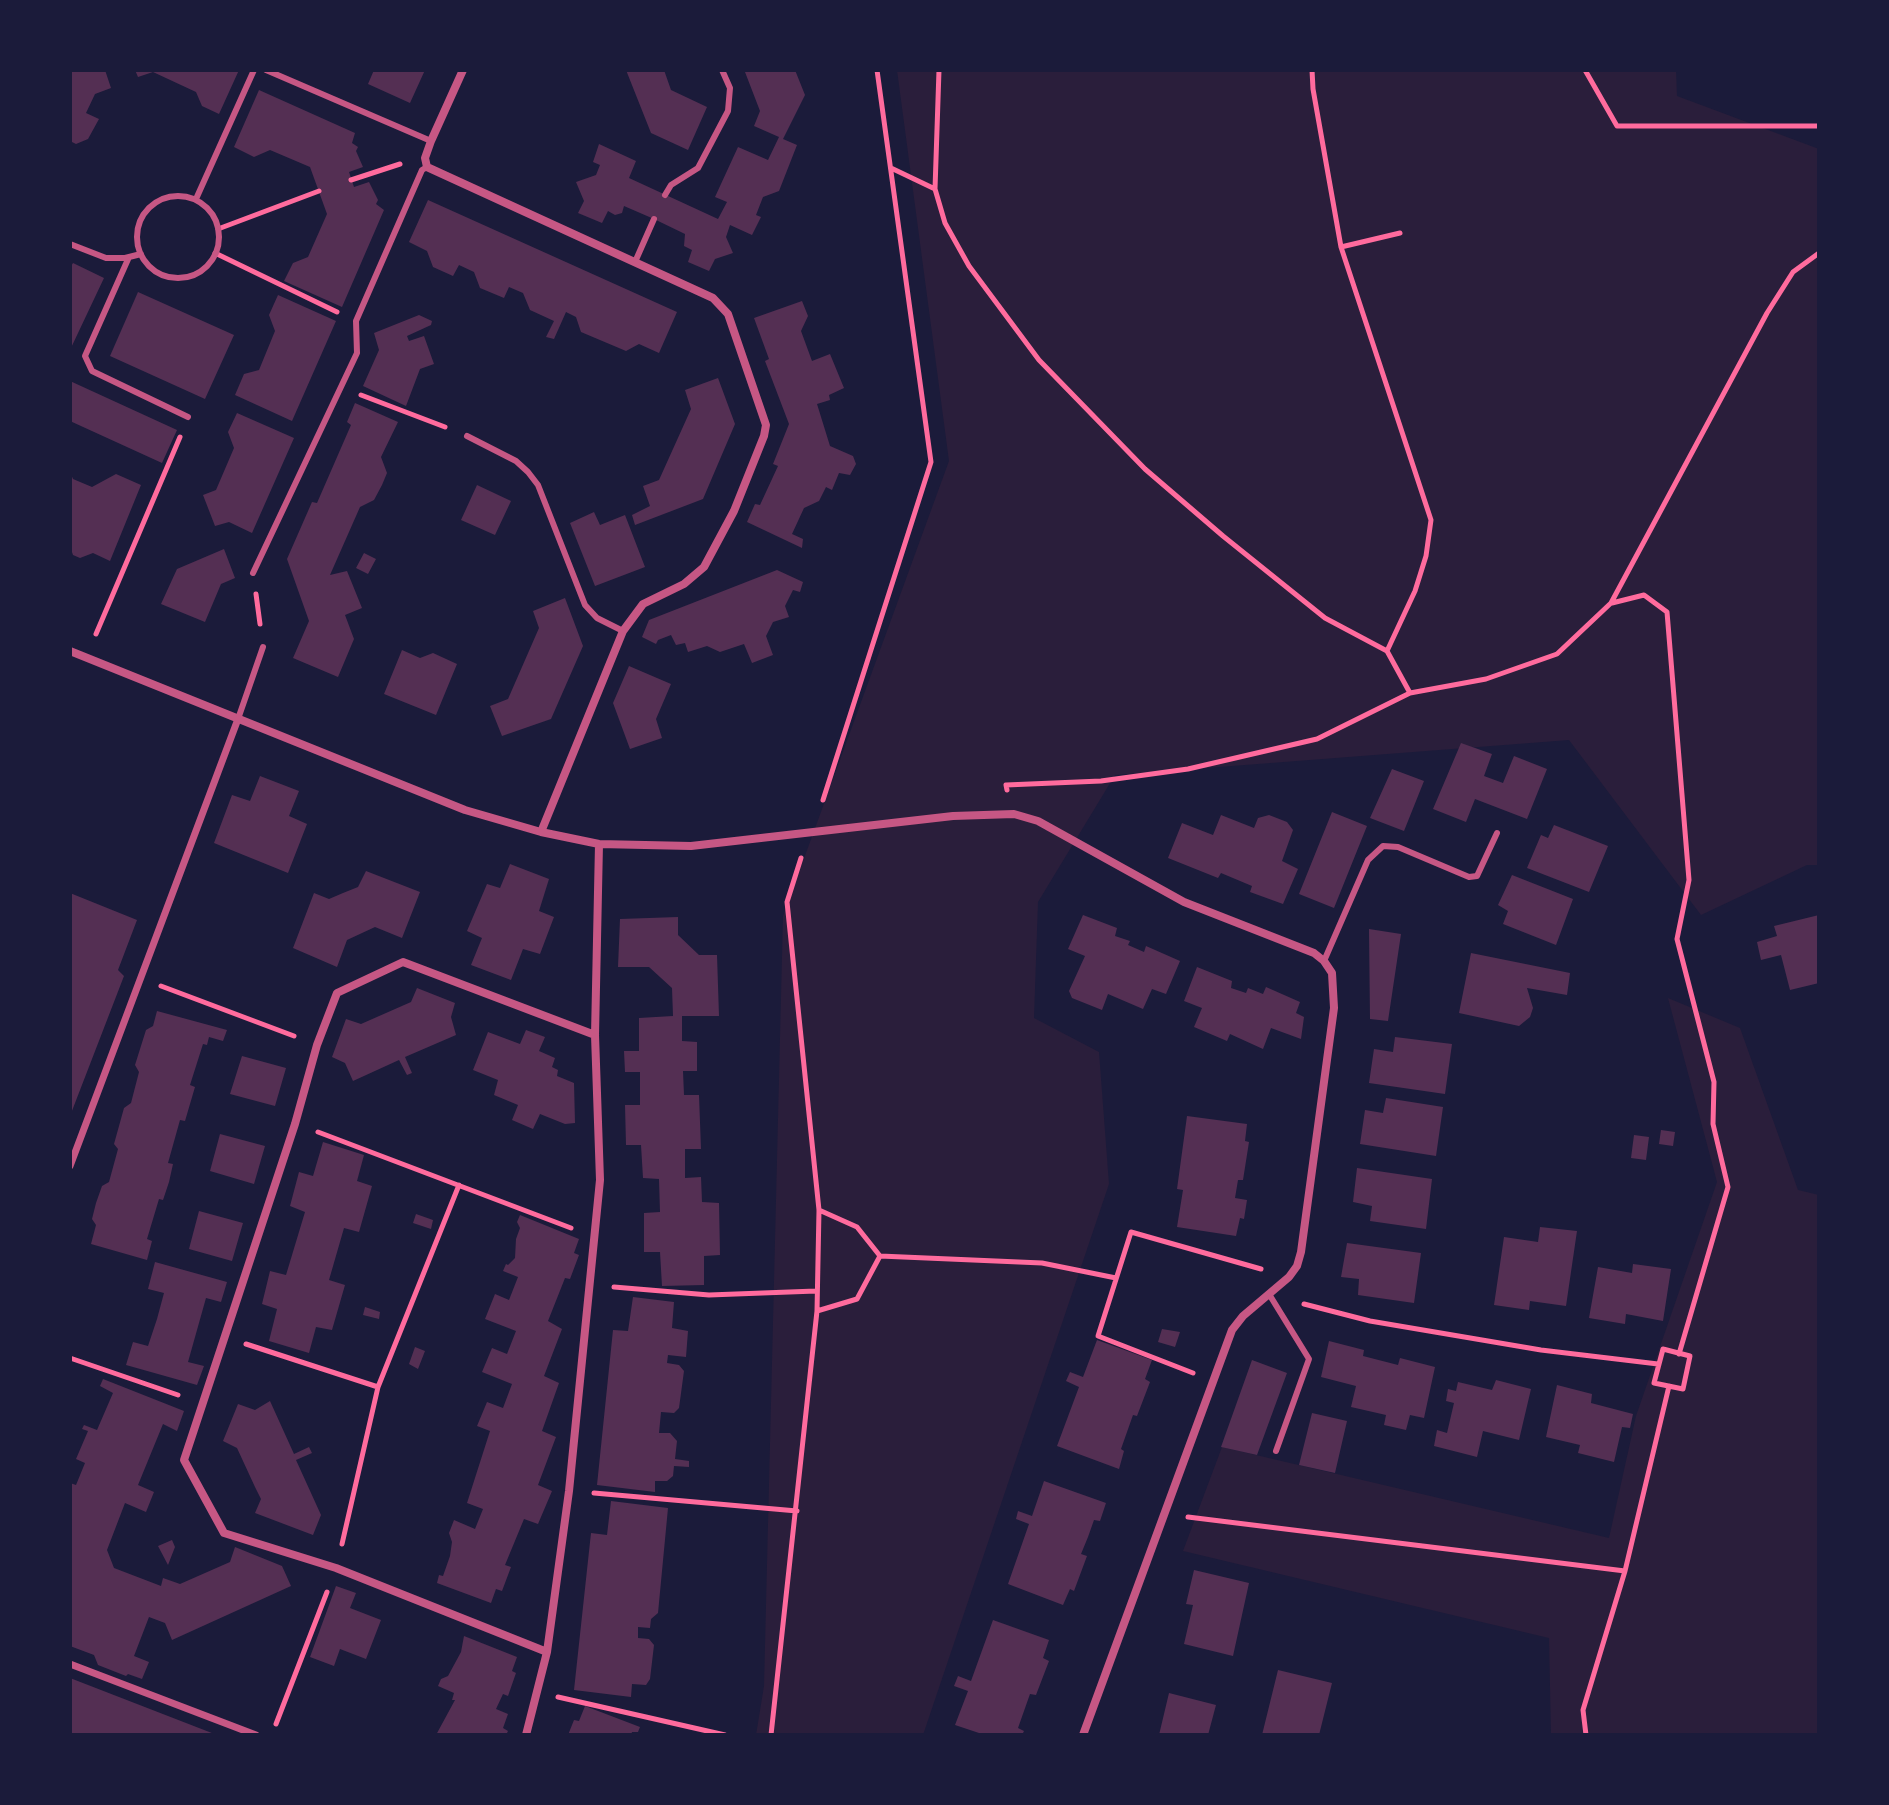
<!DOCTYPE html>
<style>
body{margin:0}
#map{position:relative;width:1889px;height:1805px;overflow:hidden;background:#1b1b3a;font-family:Jost,sans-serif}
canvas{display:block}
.frame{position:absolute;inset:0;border:72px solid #1b1b3a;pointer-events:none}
</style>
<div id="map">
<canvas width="1889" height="1805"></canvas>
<div class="frame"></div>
</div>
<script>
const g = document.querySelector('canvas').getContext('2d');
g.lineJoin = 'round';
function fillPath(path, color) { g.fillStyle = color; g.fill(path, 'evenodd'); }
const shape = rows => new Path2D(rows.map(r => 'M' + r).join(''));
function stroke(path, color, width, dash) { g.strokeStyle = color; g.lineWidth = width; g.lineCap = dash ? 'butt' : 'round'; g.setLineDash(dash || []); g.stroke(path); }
fillPath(shape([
 [897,70,1676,70,1677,96,1819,149,1819,865,1807,865,1701,915,1569,740,1115,775,1038,902,1034,1018,1099,1052,1109,1184,923,1735,756,1735,764,1686,783,916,949,461],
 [1668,998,1740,1028,1798,1190,1819,1195,1819,1735,1551,1735,1549,1638,1183,1551,1222,1447,1609,1538,1636,1416,1717,1182]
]), '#2a1e3b');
fillPath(shape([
 [70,70,105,70,111,88,95,94,86,113,99,119,88,139,76,144,72,142,70,147],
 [135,70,239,70,219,114,202,106,196,92,153,72,138,77],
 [374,70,425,70,410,103,368,84],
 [626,70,664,70,671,90,707,107,688,150,651,133],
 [750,70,795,70,805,95,783,139,797,145,779,191,763,197,756,215,761,217,752,235,730,225,726,237,733,253,715,259,709,271,688,262,692,250,684,246,685,234,654,219,624,206,622,213,615,215,608,211,602,223,578,213,584,201,576,182,596,175,600,165,593,162,599,144,636,161,629,178,718,219,727,202,715,197,738,147,768,160,779,137,754,126,760,111,745,72],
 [259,90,355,133,352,143,358,147,356,151,363,167,349,172,354,187,369,182,378,200,376,204,384,210,342,307,284,281,293,263,308,257,327,214,310,167,270,150,254,157,234,147],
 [428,200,677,312,659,353,639,344,626,351,581,332,576,317,566,312,554,339,546,337,554,321,530,310,523,293,509,287,504,298,480,288,474,272,459,265,453,276,433,267,427,251,409,242],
 [73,263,104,278,70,350,70,268],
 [138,292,234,335,205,399,110,356],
 [278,295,336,321,292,421,235,395,244,374,259,370,275,331,269,315],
 [802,301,808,316,801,331,812,361,830,354,844,388,829,395,830,400,817,404,830,446,853,456,856,464,850,475,839,473,832,490,826,487,819,501,804,508,792,534,803,539,802,548,747,522,755,504,760,505,778,466,773,464,789,424,765,361,769,359,754,318],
 [419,315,432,321,431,325,407,336,409,341,424,336,434,364,420,369,406,406,363,386,379,350,374,333],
 [718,378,735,424,703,499,635,525,632,515,650,506,643,486,659,480,691,409,685,390],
 [70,381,177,430,162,463,70,421],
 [355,403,398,422,381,457,387,473,382,485,374,500,360,507,330,575,347,571,362,608,345,615,354,639,338,677,293,658,309,621,287,559,312,502,317,503,351,425,347,422],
 [237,413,294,438,252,533,229,522,215,526,203,495,216,490,234,448,228,432],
 [70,472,73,479,92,487,116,474,141,485,110,561,93,553,80,558,73,555,70,546],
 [477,485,511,501,495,535,461,520],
 [594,512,600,525,625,515,645,567,595,586,570,523],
 [224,549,235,578,221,584,205,622,161,604,177,569],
 [364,553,376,559,368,574,356,568],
 [777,570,803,582,800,592,793,590,785,606,789,617,773,622,766,636,773,655,752,663,744,644,720,652,707,646,688,652,685,643,676,645,671,635,658,640,656,644,642,637,649,620],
 [565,598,583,646,551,719,502,736,490,706,508,699,539,628,533,611],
 [402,650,420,658,433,653,457,664,436,715,384,694],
 [629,666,671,684,656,719,662,738,630,749,613,703],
 [1461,743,1492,754,1484,776,1503,783,1514,756,1547,769,1527,819,1475,799,1466,822,1433,809],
 [1392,769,1424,781,1404,831,1370,818],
 [260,776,299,791,289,816,307,824,288,873,214,843,232,795,250,801],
 [1332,812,1367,826,1334,908,1299,894],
 [1221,815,1254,828,1258,818,1269,815,1287,822,1293,830,1282,861,1298,869,1283,904,1250,892,1252,886,1221,873,1218,878,1168,858,1182,823,1213,835],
 [1554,825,1608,846,1589,892,1527,868,1541,835,1548,838],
 [510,864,549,879,539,911,554,917,540,954,523,949,511,980,471,965,482,938,467,931,487,884,500,888],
 [366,871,420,892,402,938,375,927,347,940,337,967,293,948,314,893,329,899,343,893,358,887],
 [1512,875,1573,899,1556,945,1503,924,1508,911,1498,905],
 [70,893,137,920,118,970,124,976,70,1116],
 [1083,915,1117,928,1115,936,1130,941,1128,945,1144,952,1146,946,1180,961,1166,994,1152,989,1143,1009,1108,994,1102,1010,1072,998,1069,991,1085,956,1068,949],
 [1819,915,1819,983,1790,990,1781,955,1761,960,1757,942,1777,936,1774,926],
 [678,917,678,935,699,955,717,955,719,1016,682,1016,682,1041,697,1042,697,1071,683,1071,684,1095,699,1095,701,1149,685,1149,685,1178,701,1177,702,1202,719,1203,720,1255,704,1256,704,1285,662,1286,660,1252,644,1252,644,1213,660,1212,659,1179,643,1178,641,1145,626,1145,625,1105,640,1105,640,1072,625,1072,624,1051,639,1051,639,1018,673,1016,672,988,649,967,618,967,620,919],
 [1369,929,1401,934,1388,1021,1370,1019],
 [1471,953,1570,973,1567,995,1527,988,1533,1008,1530,1017,1519,1026,1459,1013],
 [1197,967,1232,981,1231,988,1246,993,1248,988,1263,994,1266,987,1300,1002,1296,1013,1304,1017,1301,1039,1271,1028,1263,1049,1230,1034,1227,1041,1194,1027,1202,1008,1184,1001],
 [417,988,455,1003,451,1017,456,1035,405,1057,412,1073,407,1075,399,1060,353,1081,345,1063,332,1057,346,1019,361,1024,411,1002],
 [157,1011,227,1030,223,1041,209,1037,207,1045,203,1044,190,1085,195,1087,185,1121,180,1120,168,1163,173,1164,169,1182,163,1200,159,1199,147,1239,152,1241,147,1260,91,1244,96,1225,92,1219,96,1203,102,1186,109,1182,118,1149,114,1144,124,1108,131,1103,139,1072,135,1065,146,1030,153,1026],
 [526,1030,545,1037,539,1051,555,1058,552,1067,558,1070,557,1076,574,1083,575,1123,565,1124,540,1114,533,1129,512,1120,518,1105,494,1095,498,1080,473,1070,488,1032,520,1044],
 [1395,1037,1452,1044,1445,1094,1369,1083,1374,1049,1393,1052],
 [242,1056,286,1068,275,1106,230,1094],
 [1386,1098,1443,1107,1436,1156,1360,1144,1365,1110,1383,1113],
 [1187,1116,1247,1124,1245,1141,1249,1142,1243,1180,1238,1180,1235,1198,1247,1200,1244,1219,1240,1218,1236,1236,1177,1227,1183,1190,1177,1189],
 [1661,1130,1675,1132,1673,1146,1659,1144],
 [220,1134,265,1146,254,1184,210,1171],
 [1634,1135,1649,1137,1646,1160,1631,1158],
 [323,1142,364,1155,357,1181,372,1186,359,1232,344,1228,329,1280,345,1285,332,1330,316,1327,309,1353,269,1341,277,1309,262,1304,270,1271,286,1275,305,1212,290,1206,299,1172,313,1176],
 [1357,1168,1432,1179,1426,1229,1370,1221,1372,1206,1353,1202],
 [199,1211,243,1223,232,1261,189,1249],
 [416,1214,433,1220,431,1229,413,1223],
 [520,1215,579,1239,574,1253,579,1255,570,1279,565,1278,548,1321,562,1329,544,1376,559,1383,542,1431,556,1437,538,1485,552,1491,538,1524,524,1519,505,1565,511,1567,502,1591,496,1589,491,1603,437,1583,439,1575,443,1576,450,1556,452,1542,449,1533,454,1520,475,1529,483,1509,467,1503,490,1431,477,1426,487,1402,503,1408,512,1384,482,1372,492,1348,507,1354,516,1331,485,1319,495,1294,509,1300,518,1277,503,1271,506,1264,508,1265,515,1258,516,1239,520,1228,517,1222],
 [1540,1227,1577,1231,1566,1306,1530,1301,1529,1310,1494,1305,1504,1237,1538,1242],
 [1347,1243,1421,1253,1414,1303,1358,1295,1359,1279,1341,1277],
 [155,1262,227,1282,221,1302,206,1298,188,1362,204,1366,197,1385,126,1365,133,1342,148,1346,157,1319,164,1293,148,1289],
 [1633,1264,1671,1269,1663,1321,1626,1314,1625,1324,1589,1318,1598,1267,1632,1273],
 [633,1297,674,1302,672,1328,688,1331,686,1357,668,1355,667,1363,679,1365,684,1371,679,1408,674,1413,661,1412,659,1433,670,1433,677,1441,675,1459,689,1461,689,1467,674,1466,673,1476,667,1481,655,1481,655,1492,597,1485,613,1330,628,1331],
 [365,1307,380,1312,379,1319,363,1315],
 [1162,1329,1180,1332,1175,1347,1158,1342],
 [1097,1340,1152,1360,1145,1379,1150,1382,1137,1416,1133,1415,1121,1449,1124,1451,1119,1469,1057,1446,1079,1387,1066,1381,1070,1372,1083,1377],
 [1329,1341,1364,1350,1363,1356,1398,1365,1400,1358,1435,1367,1424,1418,1410,1415,1406,1430,1384,1425,1386,1415,1351,1407,1356,1386,1321,1377],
 [415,1347,425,1351,418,1369,409,1364],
 [1252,1360,1287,1373,1257,1455,1221,1447],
 [103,1379,184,1411,177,1431,163,1424,138,1485,154,1492,146,1512,125,1503,107,1550,114,1568,161,1586,163,1578,180,1584,230,1562,235,1547,282,1566,291,1586,172,1640,165,1623,149,1617,134,1656,149,1662,142,1679,128,1674,126,1676,98,1665,94,1655,70,1646,70,1483,76,1485,85,1463,76,1459,88,1431,82,1429,84,1425,97,1430,113,1393,100,1386],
 [1496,1380,1531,1389,1519,1440,1483,1431,1477,1457,1434,1446,1437,1430,1447,1433,1454,1403,1446,1401,1448,1389,1456,1391,1458,1382,1492,1390],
 [1557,1385,1592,1394,1591,1403,1633,1414,1630,1428,1622,1427,1614,1462,1578,1453,1580,1445,1546,1437],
 [270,1401,294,1454,309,1447,312,1453,296,1460,321,1515,313,1535,255,1513,261,1499,255,1487,237,1448,223,1441,238,1404,255,1410],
 [1312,1413,1347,1421,1335,1473,1299,1465],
 [1044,1481,1106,1503,1100,1521,1094,1520,1088,1537,1081,1554,1087,1556,1074,1591,1070,1589,1063,1605,1008,1584,1029,1524,1016,1519,1018,1511,1032,1516],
 [611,1501,668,1508,658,1613,651,1619,650,1628,638,1627,638,1638,649,1639,654,1645,650,1679,646,1685,632,1684,631,1697,574,1690,591,1533,607,1535],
 [172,1540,175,1547,168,1565,158,1546],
 [1194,1570,1249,1583,1233,1656,1184,1644,1193,1605,1186,1604],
 [336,1586,356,1593,350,1608,381,1620,366,1659,340,1649,334,1666,310,1657],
 [993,1620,1049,1640,1043,1658,1049,1661,1036,1695,1030,1694,1018,1728,1024,1731,1022,1735,985,1735,955,1725,968,1691,954,1686,958,1676,971,1681],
 [464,1636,517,1657,512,1671,516,1673,508,1696,503,1694,496,1709,508,1714,503,1728,508,1731,506,1735,436,1735,455,1700,452,1700,454,1693,438,1686,441,1679,448,1676,461,1652],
 [1278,1670,1332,1683,1319,1735,1262,1735],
 [70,1678,217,1735,70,1735],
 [1169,1693,1216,1705,1208,1735,1159,1735],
 [585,1706,640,1727,638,1732,632,1732,631,1735,568,1735,574,1720,579,1721]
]), '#542f53');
stroke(shape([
 [1312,70,1313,89,1341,247,1431,520,1426,556,1415,591,1387,651,1410,693],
 [1585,70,1617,126,1819,126],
 [891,168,935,189,945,223,969,266,1039,360,1145,469,1223,536,1325,618,1387,651],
 [351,180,400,164],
 [935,189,939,70],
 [218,229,319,191],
 [1341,247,1400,233],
 [215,253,337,312],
 [361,395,445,427],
 [256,594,260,624],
 [1612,603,1644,595,1667,612,1689,880,1677,939,1714,1082,1713,1124,1728,1187,1679,1354],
 [96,634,180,437],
 [1007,790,1006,785,1101,781,1188,769,1317,739,1410,693,1486,679,1557,654,1611,603,1767,313,1793,272,1819,253],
 [823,800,931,462,877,70],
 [161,986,294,1036],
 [318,1132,571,1228],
 [880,1256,1042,1263,1116,1278],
 [614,1287,709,1295,816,1291],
 [1304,1304,1370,1321,1541,1350,1658,1364],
 [817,1311,857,1299,880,1256,857,1227,819,1210],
 [246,1344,378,1387],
 [1663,1349,1690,1356,1683,1389,1654,1383,1663,1349],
 [70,1358,178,1395],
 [1193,1373,1098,1336,1131,1232,1261,1269],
 [594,1493,797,1511],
 [1188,1517,1625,1571],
 [342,1544,378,1387,459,1185],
 [558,1697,725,1735],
 [276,1724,327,1592],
 [771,1735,817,1311,819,1210,787,902,801,858],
 [1586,1735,1583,1710,1625,1571,1669,1386]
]), '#ff6b9d', 5);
stroke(shape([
 [266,70,431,141],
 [665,195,671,185,698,168,728,111,730,88,722,70],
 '137 237a41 41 0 1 1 82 0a41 41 0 1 1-82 0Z',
 [196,199,254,70],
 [70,244,106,258,125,258,141,254],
 [129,257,85,356,92,371,188,417],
 [635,262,654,219],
 [467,436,516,461,528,472,538,485,585,605,597,618,623,631],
 [253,573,357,353,356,321,422,170,427,167],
 [238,719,263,647],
 [1324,961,1368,860,1383,846,1398,847,1469,877,1477,876,1497,833],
 [1269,1294,1309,1359,1276,1451]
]), '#c65784', 6);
stroke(shape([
 [70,1166,238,719],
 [70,1664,256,1735]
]), '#c65784', 7);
stroke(shape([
 [463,70,431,141,425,158,427,167,713,298,728,314,766,425,764,436,734,511,704,567,684,584,643,604,623,631,541,832],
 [70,651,465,810,541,832,599,844,691,846,953,816,1014,814,1038,821,1184,902,1314,953,1324,961,1332,973,1334,1008,1301,1252,1297,1266,1289,1277,1243,1316,1232,1330,1083,1735],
 [547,1652,336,1568,224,1533,184,1460,295,1124,317,1045,337,993,403,962,595,1035],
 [526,1735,547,1652,569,1491,600,1180,595,1035,599,844]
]), '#c65784', 8);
</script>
